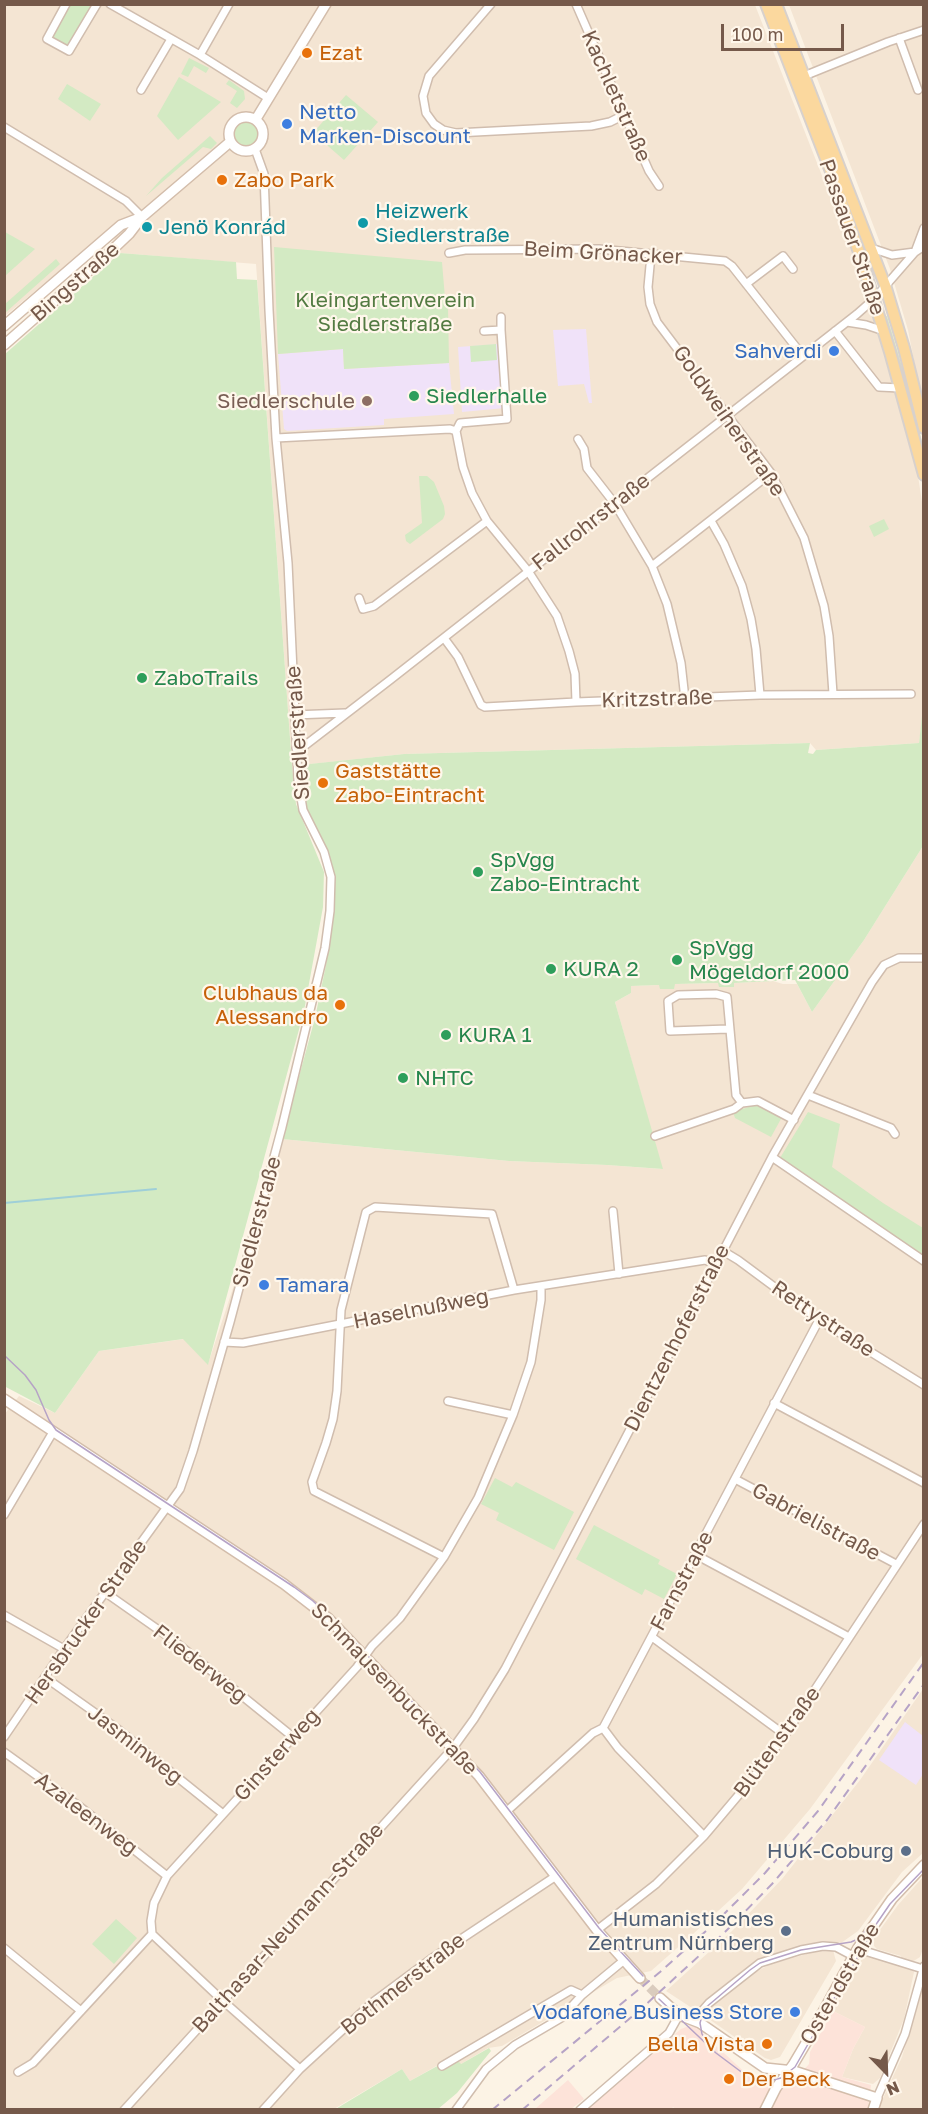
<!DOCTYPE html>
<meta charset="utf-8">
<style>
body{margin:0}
#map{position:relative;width:928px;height:2114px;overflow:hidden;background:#fcf3e5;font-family:"Golos Text",sans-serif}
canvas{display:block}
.frame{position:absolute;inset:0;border:6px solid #75594a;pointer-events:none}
.north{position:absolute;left:856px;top:2042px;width:60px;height:60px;-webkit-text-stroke:4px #fff7eb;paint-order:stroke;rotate:157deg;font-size:16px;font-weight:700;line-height:24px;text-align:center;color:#75594a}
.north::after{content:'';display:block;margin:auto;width:21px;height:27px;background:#75594a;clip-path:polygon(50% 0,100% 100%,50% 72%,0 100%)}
.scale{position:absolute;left:721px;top:24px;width:123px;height:27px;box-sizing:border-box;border:3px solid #75594a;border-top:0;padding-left:8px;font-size:18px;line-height:21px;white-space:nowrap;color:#75594a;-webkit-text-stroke:4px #fff7eb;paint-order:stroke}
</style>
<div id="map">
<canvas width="928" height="2114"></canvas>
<div class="frame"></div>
<div class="north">N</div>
<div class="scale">100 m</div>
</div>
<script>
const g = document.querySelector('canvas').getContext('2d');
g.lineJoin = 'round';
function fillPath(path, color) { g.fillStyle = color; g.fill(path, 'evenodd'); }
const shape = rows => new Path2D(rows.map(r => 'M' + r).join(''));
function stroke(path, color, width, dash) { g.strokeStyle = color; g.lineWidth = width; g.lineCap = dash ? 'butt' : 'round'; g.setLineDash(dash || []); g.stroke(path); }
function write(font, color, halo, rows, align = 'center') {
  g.font = font + ' "Golos Text",sans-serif'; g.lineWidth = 4.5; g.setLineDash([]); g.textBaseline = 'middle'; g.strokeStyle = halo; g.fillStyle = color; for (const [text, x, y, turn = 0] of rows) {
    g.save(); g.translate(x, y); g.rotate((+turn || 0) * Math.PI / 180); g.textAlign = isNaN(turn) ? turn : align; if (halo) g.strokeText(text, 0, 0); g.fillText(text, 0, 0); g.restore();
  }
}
fillPath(shape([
 [5,5,755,5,863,280,916,463,924,515,924,707,919,743,816,750,810,743,404,754,292,766,256,264,120,253,110,229,5,316],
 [789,5,923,5,923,406,908,330,890,269],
 [923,846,923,1654,810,1809,742,1889,693,1934,651,1971,617,1978,502,2046,488,2048,461,2064,440,2064,410,2081,402,2069,334,2109,5,2109,4,1415,19,1396,55,1413,99,1351,184,1339,208,1364,282,1139,509,1161,607,1165,662,1169,615,1002,631,993,631,986,660,985,674,988,674,984,719,983,719,987,733,987,734,983,773,981,783,984,797,984,812,1012,864,940],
 [923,1689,923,1853,902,1872,858,1931,841,1943,825,1942,777,1954,697,2009,692,2008,666,1991,732,1931,782,1879,860,1780],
 [923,1877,924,1946,920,1957,912,1962,900,1959,901,1956,877,1949,874,1946,874,1938,898,1905],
 [818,1948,833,1950,836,1961,780,2057,771,2060,765,2058,706,2017,706,2011,711,2006,744,1978,771,1964,817,1951],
 [864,1955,913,1970,914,1972,904,2019,880,2078,873,2084,842,2077,853,2049,865,2027,833,2011],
 [923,1986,923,2109,878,2109,902,2057]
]), '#f4e5d3');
fillPath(shape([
 [833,2011,865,2027,853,2049,842,2077,871,2085,868,2109,677,2110,673,2107,671,2110,584,2110,681,2029,689,2026,696,2027,753,2080,795,2080,809,2064,810,2052],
 [568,2080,584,2099,571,2109,535,2109]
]), '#fde3d9');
fillPath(shape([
 [586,329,592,403,589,403,584,384,558,386,553,330],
 [500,344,505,408,462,412,458,347],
 [343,349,344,369,449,363,454,414,384,419,384,425,287,431,284,429,278,354],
 [905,1722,923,1736,923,1774,916,1785,879,1760]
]), '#f0e2f9');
fillPath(shape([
 [69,5,94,5,69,48,51,37],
 [189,58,209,68,206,73,194,66,188,77,181,74],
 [179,77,221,102,178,140,157,116],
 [229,80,244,91,245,99,237,108,230,103,237,91,226,84],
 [67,84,101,104,90,121,58,99],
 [346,95,378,122,344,160,313,133],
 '233 133a13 13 0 1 1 26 0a13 13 0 1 1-26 0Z',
 [210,136,217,143,211,149,203,147,146,196,162,178],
 [5,232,35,249,5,276],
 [274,247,442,262,445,298,448,308,449,363,344,369,343,349,278,354],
 [120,253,236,262,237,279,257,280,292,766,296,804,324,872,323,907,304,1011,208,1365,183,1339,99,1351,55,1413,4,1386,5,354],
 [56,259,60,264,5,313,5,304],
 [887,316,912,400,923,446,923,457,884,317],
 [496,344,497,360,471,362,470,346],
 [419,476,427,476,434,482,444,506,445,514,443,519,410,544,406,541,405,535,422,523],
 [884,519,889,529,874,537,869,526],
 [923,707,923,846,864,940,812,1012,795,980,734,983,734,987,719,987,718,983,675,984,674,989,660,989,659,985,631,986,631,993,615,1002,663,1169,607,1165,509,1161,282,1139,315,1018,326,965,335,888,333,870,329,857,306,809,301,786,300,765,404,754,810,743,808,753,813,754,816,750,919,743],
 [755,1105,782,1117,771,1137,735,1118,733,1112],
 [808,1112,840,1124,832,1167,883,1203,923,1228,923,1255,780,1158],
 [495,1478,512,1487,516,1482,574,1512,554,1550,496,1520,499,1513,481,1504],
 [594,1525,660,1560,658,1564,677,1574,664,1599,645,1589,642,1595,576,1559],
 [116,1919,137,1938,114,1964,92,1944],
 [489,2048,491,2051,457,2093,438,2109,334,2110,402,2069,410,2081,441,2064,457,2060,461,2064]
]), '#d3eac3');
stroke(shape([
 [4,1203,156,1189]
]), '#9fcfd8', 2);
stroke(shape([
 [640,1978,660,1998]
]), '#daccbe', 9, [9, 4.5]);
const street = shape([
 [66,4,47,39,69,51,97,4],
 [110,4,200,55,268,98],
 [491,4,429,76,423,96,426,113,434,124,443,130,456,133,591,126,610,122,624,115],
 [576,4,649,171,659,186],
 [899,38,918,90],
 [200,55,229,4],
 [804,76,888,42,924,30],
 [141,90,171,39],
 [4,127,126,201,142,217],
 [871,248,892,255,915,252,924,228],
 [449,253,465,250,599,249,725,261,732,266,803,356],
 [651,255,648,287,650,304,657,322,771,473,804,538,824,606,829,636,833,694],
 [746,284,783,256,793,269],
 [501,317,501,330],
 [847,322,866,325,884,331],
 [835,331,879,387,900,388],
 [456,431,460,423,507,419,501,330,484,331],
 [276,438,450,429,456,431,463,467,472,493,487,521,528,571,557,616,569,651,575,674,576,702],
 [578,439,584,449,587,468,615,504,652,566,667,604,681,663,685,699],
 [711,521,724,544,742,586,751,619,756,649,760,695],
 [652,566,771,473],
 [359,598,363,609,374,606,487,521],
 [444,638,458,657,481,705,485,707,576,702,760,695,911,694],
 [294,715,345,713],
 [296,748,303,747,390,680,857,314,874,299,915,252,924,246],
 [728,1029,670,1031,668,1001,678,995,716,994,727,997,736,1095,742,1103,758,1101,794,1120],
 [808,1095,891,1128,895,1134],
 [655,1136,734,1109,742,1103],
 [772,1157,924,1261],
 [613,1211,619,1274],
 [723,1251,738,1260,819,1320,924,1385],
 [224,1342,243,1343,514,1290,705,1260,716,1264],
 [448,1401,513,1415],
 [774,1403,924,1483],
 [735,1479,896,1564],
 [4,1515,53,1432],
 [696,1555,849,1637],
 [444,1557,314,1491,312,1482,326,1443,333,1419,337,1391,341,1310,366,1212,375,1207,492,1214,514,1290],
 [106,1593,173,1640,293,1737],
 [4,1615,64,1649],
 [652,1637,785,1735],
 [46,1678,115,1727,223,1814],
 [603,1728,618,1748,704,1836],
 [4,1737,64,1649,180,1489,193,1451,230,1322,282,1127,325,948,330,911,331,877,324,852,303,810,298,780,288,563,276,438,269,310,264,174,255,149],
 [4,1752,79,1806,167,1876],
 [507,1811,593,1733,603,1728,819,1320],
 [597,1930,656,1884,704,1836,753,1778,785,1735,924,1524],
 [152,1934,222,2000,300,2069],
 [4,1948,81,2011],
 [858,1948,868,1952,923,1969],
 [695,2019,709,2003,760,1963,801,1950,823,1946,836,1947,853,1956],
 [442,2066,571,1990,582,1995,623,1961],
 [18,2072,33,2063,152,1934,151,1921,154,1903,167,1876,357,1667,372,1646,400,1618,444,1557,478,1498,513,1415,531,1362,541,1300,541,1287],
 [877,2098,905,2034,924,1966],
 [124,2110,453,1748,474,1719,505,1669,772,1157,872,982,884,965,899,958,924,958],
 [263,2110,300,2069,373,2002,431,1959,556,1876],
 [456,2110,486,2069,515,2045,561,2018,582,1995],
 [580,2110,669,2033,679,2015]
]);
const secondary = shape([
 '229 134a17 17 0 1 1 34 0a17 17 0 1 1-34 0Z',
 [256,119,326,4],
 [4,326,121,225,142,217],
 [4,345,109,253,129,234,142,217,230,142],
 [4,1399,284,1584,328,1618,479,1776,597,1930,640,1978],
 [660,1998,679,2015,700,2023,765,2068,794,2071,877,2098,873,2110],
 [765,2110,776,2088,793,2065,806,2043,858,1948,892,1899,924,1865]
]);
const primary = shape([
 [766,4,830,169,862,261,890,352,924,475],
 [776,4,885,285,904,348,924,428]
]);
stroke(street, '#d0bdae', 10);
stroke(secondary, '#d3bdab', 12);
stroke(primary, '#d8d1cc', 14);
stroke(street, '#fff', 7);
stroke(secondary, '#fff', 9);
stroke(primary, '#fbd89e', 10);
stroke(shape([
 [4,1355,25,1375,36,1390,49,1420,56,1430,294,1587,313,1601,339,1626,480,1772,599,1928,643,1976],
 [659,1999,716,2053,740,2071,762,2081,769,2081,781,2078,795,2067,877,1923,890,1904,924,1869],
 [706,2041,702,2034,700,2023,704,2009,750,1970,760,1963,801,1950,851,1942,858,1939,867,1929]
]), '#b6a3c6', 1.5);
stroke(shape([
 [492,2110,660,1972,715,1923,765,1873,818,1811,924,1662],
 [522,2110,642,2008,724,1933,772,1884,827,1820,924,1684]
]), '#b6a3c6', 2, [9, 6]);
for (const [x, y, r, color] of [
 [307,53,6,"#e8710a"],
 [287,124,6,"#3f7fe0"],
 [222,180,6,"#e8710a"],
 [363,223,6,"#0f9aa8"],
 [147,227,6,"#0f9aa8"],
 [834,351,6,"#3f7fe0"],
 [414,396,6,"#2e9e5b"],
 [367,401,6,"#8d6e63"],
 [142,678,6,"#2e9e5b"],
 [323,783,6,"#e8710a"],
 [478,872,6,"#2e9e5b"],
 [677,960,6,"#2e9e5b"],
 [551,969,6,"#2e9e5b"],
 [340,1005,6,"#e8710a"],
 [446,1035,6,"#2e9e5b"],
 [403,1078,6,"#2e9e5b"],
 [264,1285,6,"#3f7fe0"],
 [906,1851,6,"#5c6f8a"],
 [786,1931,6,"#5c6f8a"],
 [795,2012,6,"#3f7fe0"],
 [767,2044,6,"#e8710a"],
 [729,2079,6,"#e8710a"]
]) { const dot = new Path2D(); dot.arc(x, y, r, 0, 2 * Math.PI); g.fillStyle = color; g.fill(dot); stroke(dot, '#fff7eb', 2); }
write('21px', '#c56008', '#fff7eb', [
 ["Ezat",319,53],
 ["Zabo Park",234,180],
 ["Gaststätte",335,771],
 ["Zabo-Eintracht",335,795],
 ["Clubhaus da",328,993,"right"],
 ["Alessandro",328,1017,"right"],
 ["Bella Vista",755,2044,"right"],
 ["Der Beck",741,2079]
], 'left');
write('21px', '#75594a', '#fff7eb', [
 ["Kachletstraße",616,96,66],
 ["Passauer Straße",852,237,71],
 ["Beim Grönacker",603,253,3],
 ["Bingstraße",75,282,-41],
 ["Goldweiherstraße",729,421,55],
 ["Fallrohrstraße",591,522,-38],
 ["Kritzstraße",657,699,-2],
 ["Siedlerstraße",298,733,-94],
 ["Siedlerstraße",257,1222,-75],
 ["Haselnußweg",421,1309,-11],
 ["Rettystraße",823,1319,34],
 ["Dientzenhoferstraße",677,1338,-63],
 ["Gabrielistraße",816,1522,28],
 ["Farnstraße",682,1581,-62],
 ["Hersbrucker Straße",86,1622,-55],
 ["Fliederweg",200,1664,38],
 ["Schmausenbuckstraße",394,1689,46],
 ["Blütenstraße",777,1742,-54],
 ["Jasminweg",135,1745,38],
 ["Ginsterweg",277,1755,-48],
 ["Azaleenweg",86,1814,37],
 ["Balthasar-Neumann-Straße",288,1928,-48],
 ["Bothmerstraße",403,1984,-38],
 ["Ostendstraße",840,1984,-60]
]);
write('21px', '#366cbe', '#fff7eb', [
 ["Netto",299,112],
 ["Marken-Discount",299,136],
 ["Sahverdi",822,351,"right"],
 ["Tamara",276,1285],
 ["Vodafone Business Store",783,2012,"right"]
], 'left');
write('21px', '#0d838f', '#fff7eb', [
 ["Heizwerk",375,211],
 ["Siedlerstraße",375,235],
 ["Jenö Konrád",159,227]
], 'left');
write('21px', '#537b42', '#fff7eb', [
 ["Kleingartenverein",385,300],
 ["Siedlerstraße",385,324]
]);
write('21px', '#27864d', '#fff7eb', [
 ["Siedlerhalle",426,396],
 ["ZaboTrails",154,678],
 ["SpVgg",490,860],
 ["Zabo-Eintracht",490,884],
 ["SpVgg",689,948],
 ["Mögeldorf 2000",689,972],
 ["KURA 2",563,969],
 ["KURA 1",458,1035],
 ["NHTC",415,1078]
], 'left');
write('21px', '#785e54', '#fff7eb', [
 ["Siedlerschule",355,401]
], 'right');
write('21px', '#4e5e75', '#fff7eb', [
 ["HUK-Coburg",894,1851],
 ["Humanistisches",774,1919],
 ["Zentrum Nürnberg",774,1943]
], 'right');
</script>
